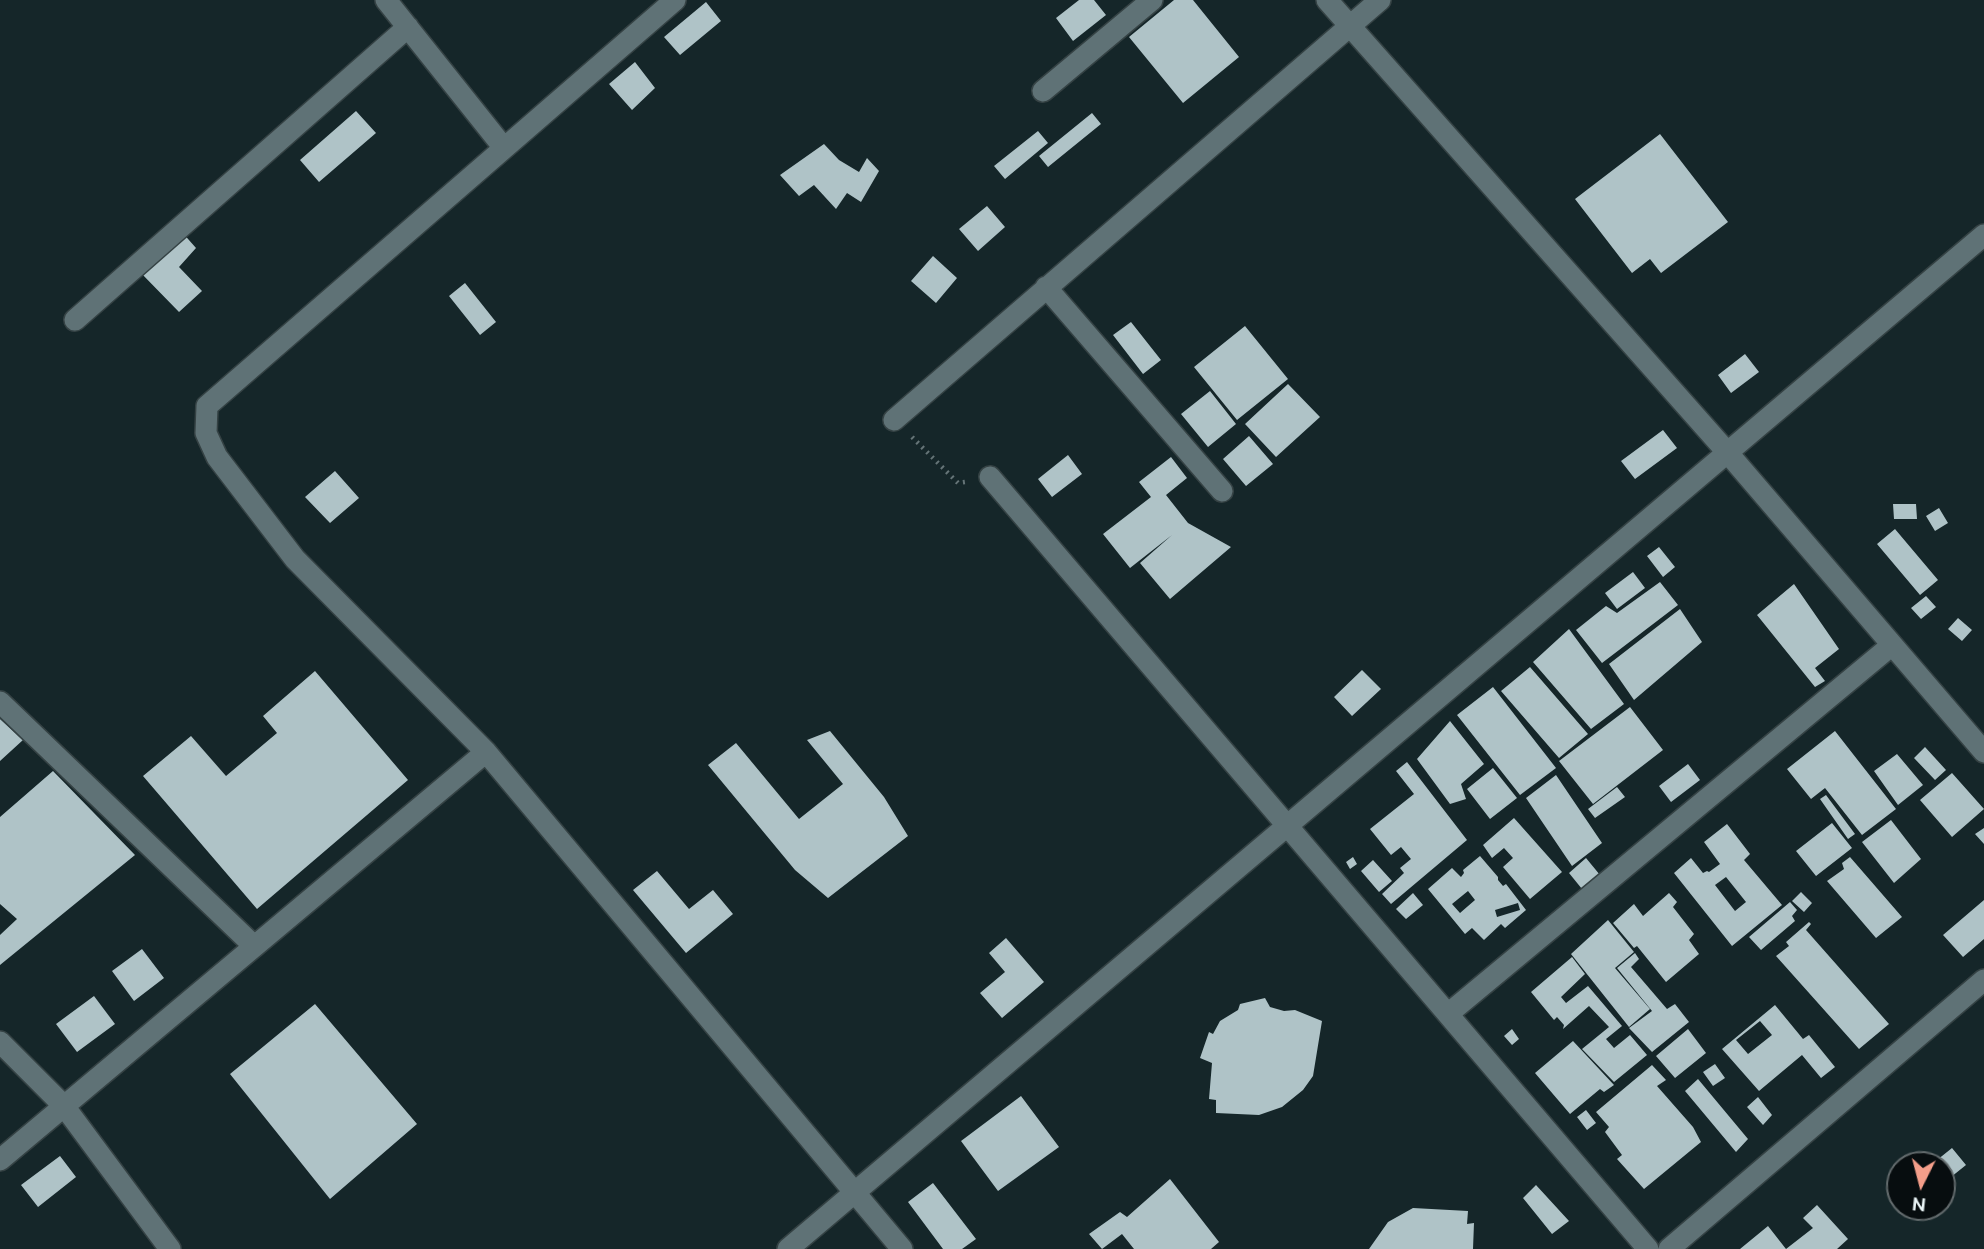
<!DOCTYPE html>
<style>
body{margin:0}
#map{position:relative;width:1984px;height:1249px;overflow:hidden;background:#152629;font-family:Ubuntu,sans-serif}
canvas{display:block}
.north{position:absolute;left:1886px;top:1151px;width:70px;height:70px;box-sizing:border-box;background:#070d0f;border:2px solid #626a6c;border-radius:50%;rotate:186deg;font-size:19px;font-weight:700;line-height:28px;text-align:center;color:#eaf5f7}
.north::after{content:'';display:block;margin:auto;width:24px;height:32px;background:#f49e8a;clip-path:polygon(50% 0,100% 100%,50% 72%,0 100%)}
</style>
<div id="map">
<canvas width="1984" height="1249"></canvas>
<div class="north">N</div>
</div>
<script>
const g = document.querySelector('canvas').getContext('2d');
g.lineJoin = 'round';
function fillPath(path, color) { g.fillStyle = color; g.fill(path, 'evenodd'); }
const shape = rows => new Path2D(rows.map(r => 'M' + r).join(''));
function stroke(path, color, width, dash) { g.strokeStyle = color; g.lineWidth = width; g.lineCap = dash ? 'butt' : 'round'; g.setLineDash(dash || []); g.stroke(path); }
fillPath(shape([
 [1079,0,1094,0,1106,15,1073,41,1056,18],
 [1174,0,1193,0,1239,57,1183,103,1129,37],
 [706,2,721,21,680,55,664,37],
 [635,62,655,88,632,110,609,84],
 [356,111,376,133,319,182,300,160],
 [1092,113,1101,124,1048,167,1039,156],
 [1038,131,1048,143,1005,179,994,166],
 [1660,134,1728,222,1661,273,1650,259,1632,273,1575,199],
 [824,144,839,160,859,172,867,158,879,171,861,202,847,193,836,209,814,185,799,196,780,175],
 [987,206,1005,227,978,251,959,229],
 [181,231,196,248,179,267,202,291,179,312,139,271],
 [933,256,957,278,936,303,911,281],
 [465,283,496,322,480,335,449,296],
 [1131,322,1161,360,1143,374,1113,335],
 [1245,326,1288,379,1237,420,1194,367],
 [1745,354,1759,372,1731,393,1718,375],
 [1288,384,1320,417,1276,457,1245,424],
 [1210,391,1236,424,1208,447,1181,414],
 [1663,430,1677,448,1635,479,1621,461],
 [1249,436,1273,464,1246,486,1223,459],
 [1068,455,1082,474,1052,497,1038,479],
 [1171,457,1187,478,1166,495,1188,523,1231,547,1170,599,1140,563,1172,535,1130,568,1103,534,1151,497,1139,482],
 [335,471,359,498,330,523,305,497],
 [1893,504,1916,504,1917,519,1894,519],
 [1939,508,1948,523,1935,531,1926,516],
 [1895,529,1938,580,1920,595,1877,544],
 [1659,547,1675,567,1663,577,1647,556],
 [1633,572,1645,588,1617,609,1605,593],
 [1660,582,1678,605,1602,663,1576,630,1606,606,1617,613],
 [1794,584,1839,649,1815,668,1825,681,1815,687,1757,615],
 [1926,596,1936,607,1921,619,1911,608],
 [1680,609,1702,642,1634,700,1609,664],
 [1958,618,1972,630,1962,641,1948,629],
 [1569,629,1624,704,1591,729,1533,662],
 [1530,667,1588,734,1559,758,1501,691],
 [1362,670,1381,689,1352,716,1334,697],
 [315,671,408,780,257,909,143,776,191,736,226,776,277,733,263,716],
 [1493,687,1556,768,1520,795,1457,715],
 [1630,707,1663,750,1593,804,1559,761],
 [0,719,23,740,0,761],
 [1450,721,1484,764,1461,784,1466,799,1450,804,1417,759],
 [830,731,884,797,908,836,828,898,795,870,708,765,736,743,799,819,843,784,807,740],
 [1835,731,1896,809,1862,835,1825,788,1811,799,1787,769],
 [1925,747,1946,770,1935,780,1914,758],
 [1897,754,1923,785,1898,805,1874,771],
 [1407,762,1467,840,1391,904,1382,894,1404,873,1400,868,1411,859,1401,847,1391,855,1370,829,1414,794,1396,771],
 [1688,764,1700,780,1671,802,1659,786],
 [1493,768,1517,798,1490,819,1467,789],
 [53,771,135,855,0,965,0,935,17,919,0,904,0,817],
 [1952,773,1984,809,1952,837,1920,800],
 [1556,775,1602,843,1572,866,1526,798],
 [1617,787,1625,797,1595,818,1588,809],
 [1826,795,1855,834,1848,839,1820,799],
 [1514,818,1562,872,1530,899,1503,867,1513,858,1504,848,1492,858,1483,845],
 [1891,820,1921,859,1894,883,1862,842],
 [1832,823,1852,848,1816,876,1796,851],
 [1727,824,1750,854,1744,860,1782,905,1732,946,1674,873,1691,858,1703,873,1707,871,1709,872,1720,864,1704,842],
 [1726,877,1746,902,1735,911,1715,885],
 [1984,828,1984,844,1975,834],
 [1480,856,1498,877,1498,880,1503,886,1506,884,1526,910,1505,928,1501,924,1484,940,1472,928,1465,934,1428,889,1452,868,1461,877,1464,873,1463,870],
 [1468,891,1475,900,1460,913,1452,904],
 [1518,903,1520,910,1497,917,1495,910],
 [1353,857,1357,864,1350,869,1346,862],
 [1850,857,1902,917,1876,938,1827,881,1844,869,1842,863],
 [1586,858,1600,875,1582,889,1569,873],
 [1373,860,1392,881,1379,892,1361,871],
 [657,871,689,909,713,890,733,914,686,953,633,890],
 [1801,892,1812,903,1804,912,1792,901],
 [1413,893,1423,905,1406,919,1396,909],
 [1669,893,1677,902,1673,907,1694,934,1689,940,1699,954,1666,982,1637,946,1634,948,1613,923,1634,904,1643,916],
 [1984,900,1984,939,1963,957,1943,935],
 [1790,902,1797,910,1792,916,1795,921,1761,950,1749,937],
 [1608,920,1634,952,1615,968,1650,1009,1629,1027,1571,954],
 [1809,922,1811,924,1806,930,1889,1024,1859,1049,1776,956,1789,946,1786,942],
 [1006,938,1044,982,1002,1018,980,993,1005,972,989,953],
 [142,949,164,978,134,1001,112,971],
 [1635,953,1639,959,1631,967,1667,1009,1675,1004,1689,1022,1652,1052,1629,1028,1652,1011,1617,968],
 [1572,957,1585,974,1561,997,1566,1003,1588,986,1622,1026,1606,1039,1614,1048,1630,1035,1647,1055,1614,1082,1582,1049,1609,1027,1589,1006,1563,1029,1564,1025,1557,1017,1554,1020,1531,992],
 [94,996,115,1024,77,1052,56,1024],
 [1265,998,1270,1007,1284,1011,1295,1010,1322,1021,1313,1076,1303,1090,1282,1107,1259,1115,1216,1113,1216,1100,1209,1099,1212,1063,1200,1058,1209,1032,1213,1034,1220,1021,1238,1010,1240,1004],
 [315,1004,417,1124,330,1199,230,1074],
 [1775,1005,1803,1039,1809,1035,1835,1067,1821,1078,1802,1055,1759,1091,1722,1049],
 [1760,1021,1772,1035,1748,1054,1736,1040],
 [1512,1029,1519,1039,1512,1045,1504,1036],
 [1688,1029,1706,1053,1675,1078,1656,1056],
 [1573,1041,1614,1085,1604,1092,1600,1089,1570,1114,1535,1073],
 [1715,1064,1725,1078,1713,1086,1703,1072],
 [1652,1065,1666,1080,1657,1086,1693,1127,1701,1142,1644,1189,1617,1159,1622,1155,1605,1132,1609,1127,1596,1112],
 [1698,1079,1748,1139,1736,1152,1685,1091],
 [1021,1096,1059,1147,998,1191,961,1141],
 [1758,1097,1772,1115,1763,1125,1747,1107],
 [1586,1110,1596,1123,1587,1130,1577,1117],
 [1952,1148,1966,1165,1951,1177,1937,1160],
 [60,1156,76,1177,38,1207,21,1185],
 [1170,1179,1219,1242,1211,1249,1134,1249,1122,1234,1102,1249,1089,1234,1120,1212,1127,1217],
 [933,1183,976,1239,962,1249,943,1249,908,1202],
 [1536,1185,1569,1221,1552,1234,1523,1198],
 [1817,1205,1848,1239,1837,1249,1740,1249,1768,1226,1786,1249,1813,1228,1803,1218],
 [1413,1208,1468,1211,1467,1224,1474,1223,1473,1249,1369,1249,1388,1222]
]), '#afc3c7');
const street = shape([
 [386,0,504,148],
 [675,0,207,406,206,433,217,457,295,559,486,752,902,1249],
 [1327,0,1727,452,1984,752],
 [1043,91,1152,0],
 [1046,287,1222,491],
 [75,320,408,27],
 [894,420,1380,0],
 [990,477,1648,1249],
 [0,702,254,946],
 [1448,1014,1892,645],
 [0,1042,64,1106,170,1249],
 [0,1160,486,752],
 [788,1249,1984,235],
 [1669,1249,1984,980]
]);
stroke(street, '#354244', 24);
stroke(shape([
 [912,437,958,483,965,482]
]), '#657477', 4.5, [2, 5]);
stroke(street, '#5f7276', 21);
</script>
